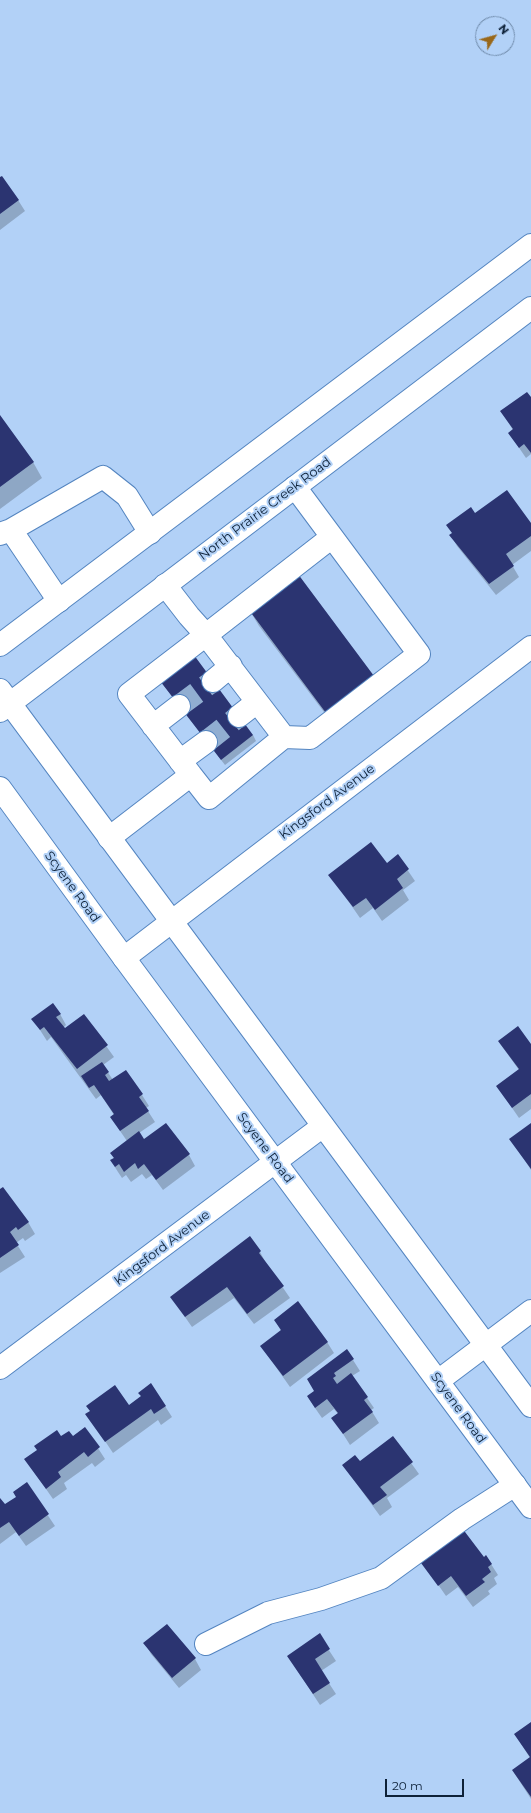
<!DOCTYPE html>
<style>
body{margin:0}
#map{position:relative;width:531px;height:1813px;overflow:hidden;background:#b2d1f7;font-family:Montserrat,sans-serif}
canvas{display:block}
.north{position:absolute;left:475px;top:16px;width:40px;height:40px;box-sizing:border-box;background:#b2d1f7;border:1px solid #708bab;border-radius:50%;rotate:53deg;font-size:11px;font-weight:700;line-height:16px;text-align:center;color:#0d2138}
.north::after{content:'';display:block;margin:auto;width:14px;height:18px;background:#99681a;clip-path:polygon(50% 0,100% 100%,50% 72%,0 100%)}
.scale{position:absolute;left:385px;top:1779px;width:79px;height:18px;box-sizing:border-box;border:2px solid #0d2138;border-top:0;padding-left:5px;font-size:12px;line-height:14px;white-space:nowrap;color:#0d2138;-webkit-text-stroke:3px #b2d1f7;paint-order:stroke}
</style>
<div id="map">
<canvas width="531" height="1813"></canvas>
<div class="north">N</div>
<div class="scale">20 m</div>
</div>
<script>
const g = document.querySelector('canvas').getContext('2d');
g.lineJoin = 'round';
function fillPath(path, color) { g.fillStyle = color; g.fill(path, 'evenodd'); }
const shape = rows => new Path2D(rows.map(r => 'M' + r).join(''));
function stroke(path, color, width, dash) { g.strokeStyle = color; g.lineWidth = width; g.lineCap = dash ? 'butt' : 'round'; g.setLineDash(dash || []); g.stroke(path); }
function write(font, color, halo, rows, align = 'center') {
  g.font = font + ' Montserrat,sans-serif'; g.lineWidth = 4; g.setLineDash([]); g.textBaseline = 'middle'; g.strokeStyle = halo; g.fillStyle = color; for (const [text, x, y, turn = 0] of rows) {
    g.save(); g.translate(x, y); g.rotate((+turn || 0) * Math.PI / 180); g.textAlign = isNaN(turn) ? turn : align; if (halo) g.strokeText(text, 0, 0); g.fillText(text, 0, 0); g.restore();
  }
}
fillPath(shape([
 [0,179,18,200,25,211,0,230],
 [531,399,531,454,526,458,509,433,513,430,501,411],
 [0,417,33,462,42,478,0,509],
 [475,515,531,525,531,551,512,565,519,577,496,595,457,546,451,535],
 [297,575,336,728,259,626,250,611],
 [161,682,253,735,256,741,225,765],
 [398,856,415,881,403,890,409,900,382,921,373,908,360,918,330,875,386,865],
 [60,1014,66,1025,63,1028,65,1029,84,1015,114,1057,103,1065,113,1080,126,1071,142,1095,149,1106,146,1108,155,1122,139,1133,144,1140,189,1155,195,1166,163,1190,152,1175,146,1179,142,1174,131,1182,126,1175,122,1178,118,1172,111,1161,127,1141,118,1128,114,1115,101,1095,96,1099,51,1037,47,1041,33,1019],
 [499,1042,531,1046,531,1109,519,1118,497,1086,519,1070],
 [531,1125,531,1170,511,1139],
 [0,1190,28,1222,35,1234,25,1241,23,1238,16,1243,25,1257,0,1273],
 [260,1252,266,1263,290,1298,254,1324,234,1298,192,1327,171,1297],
 [275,1320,327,1342,334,1353,290,1387,261,1346,281,1331],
 [353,1360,360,1371,352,1376,374,1408,371,1410,379,1423,350,1445,333,1418,338,1414,334,1409,322,1418,315,1408,308,1397,315,1391,308,1379],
 [139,1393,165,1406,172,1417,161,1425,158,1420,113,1453,87,1414,129,1406,142,1397],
 [85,1428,105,1459,95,1467,92,1463,64,1483,67,1489,53,1499,25,1459,61,1437,72,1437],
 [393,1438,419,1474,387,1498,392,1507,380,1516,343,1465,360,1463],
 [26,1483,55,1526,26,1546,16,1532,0,1544,0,1499,4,1506,17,1497],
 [423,1563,491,1564,498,1575,494,1578,497,1584,488,1591,490,1594,473,1607,458,1587,446,1596],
 [319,1635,336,1661,321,1671,336,1694,320,1705,295,1667],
 [145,1643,195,1659,201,1670,179,1688,151,1654],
 [531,1723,531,1799,513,1771,530,1758,515,1734]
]), '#0003');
fillPath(shape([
 [2,176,19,200,0,214,0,177],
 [527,392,531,397,531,453,524,444,519,448,508,433,513,429,500,411],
 [0,415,34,462,0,487],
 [507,490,531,523,531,536,506,554,514,566,489,584,449,535,452,533,446,525,471,507,475,513],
 [298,574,374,676,326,713,249,610],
 [191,651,253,735,221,760,157,677],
 [371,842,387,863,398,854,409,869,397,879,403,888,375,910,366,898,353,907,328,875],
 [53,1003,61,1014,56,1017,65,1028,84,1014,108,1045,77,1069,44,1027,40,1030,31,1019],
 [518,1026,531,1044,531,1094,512,1108,496,1086,519,1069,498,1041],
 [102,1062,109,1072,105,1075,109,1081,126,1070,143,1094,139,1097,149,1111,120,1131,110,1117,114,1114,94,1085,89,1088,81,1076],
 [166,1123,190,1154,156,1180,144,1164,138,1169,135,1163,124,1172,119,1164,115,1167,110,1160,114,1158,110,1153,139,1131,144,1139],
 [531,1123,531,1169,509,1139],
 [3,1187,29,1222,18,1230,16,1227,10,1232,19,1245,0,1258,0,1189],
 [250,1236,261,1251,259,1253,284,1286,247,1314,227,1287,185,1317,170,1297],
 [298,1301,328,1342,283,1376,260,1346,281,1330,274,1320],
 [347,1349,354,1359,334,1373,336,1376,333,1378,337,1384,351,1373,368,1397,364,1400,373,1412,343,1434,331,1418,338,1413,327,1399,315,1408,307,1396,314,1391,307,1379],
 [151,1383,166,1406,154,1414,151,1409,105,1442,85,1414,90,1411,86,1406,115,1385,129,1405,141,1396,138,1393],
 [85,1427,100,1447,88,1457,84,1452,58,1472,61,1477,46,1489,24,1459,37,1450,34,1446,57,1430,61,1436,69,1431,73,1436],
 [393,1436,413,1462,380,1487,387,1495,373,1505,342,1465,355,1455,360,1461],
 [27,1482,49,1514,19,1536,9,1522,0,1528,0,1498,5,1504,16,1497,13,1492],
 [462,1528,484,1557,486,1555,492,1564,488,1567,491,1572,482,1579,485,1582,466,1596,451,1576,438,1586,421,1563,434,1553,431,1545],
 [167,1624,196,1658,172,1678,143,1643],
 [320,1633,330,1649,315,1659,330,1683,313,1694,287,1656],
 [531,1722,531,1797,512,1770,530,1757,514,1734]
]), '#2b3471');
stroke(shape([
 [179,706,213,681],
 [206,742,239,716]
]), '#91aed1', 22, [22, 11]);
const minor = shape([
 [11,530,59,601],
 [0,534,11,530,103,477,127,496,150,533],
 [213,681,231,666],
 [239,716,257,702],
 [153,726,179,706],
 [284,737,310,738,419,654,295,487],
 [180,761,206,742],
 [191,775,209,798,284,737,206,635,332,537],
 [109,838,191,775,129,694,206,635,189,616,165,585],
 [124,958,531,647],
 [0,1368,323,1126],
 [438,1381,531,1311],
 [206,1644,268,1613,321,1599,381,1578,462,1519,515,1485]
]);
const major = shape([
 [0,645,531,245],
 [0,690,531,1406],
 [0,711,531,308],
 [0,788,124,958,531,1507]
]);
stroke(minor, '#5485c0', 24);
stroke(major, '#5485c0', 24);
stroke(minor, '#fff', 22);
stroke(major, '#fff', 22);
write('13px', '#0d2138', '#b2d1f7', [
 ["North Prairie Creek Road",265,509,-37],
 ["Kingsford Avenue",327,802,-37],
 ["Scyene Road",72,887,54],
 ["Scyene Road",265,1148,53],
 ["Kingsford Avenue",162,1248,-37],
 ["Scyene Road",458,1408,54]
]);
</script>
